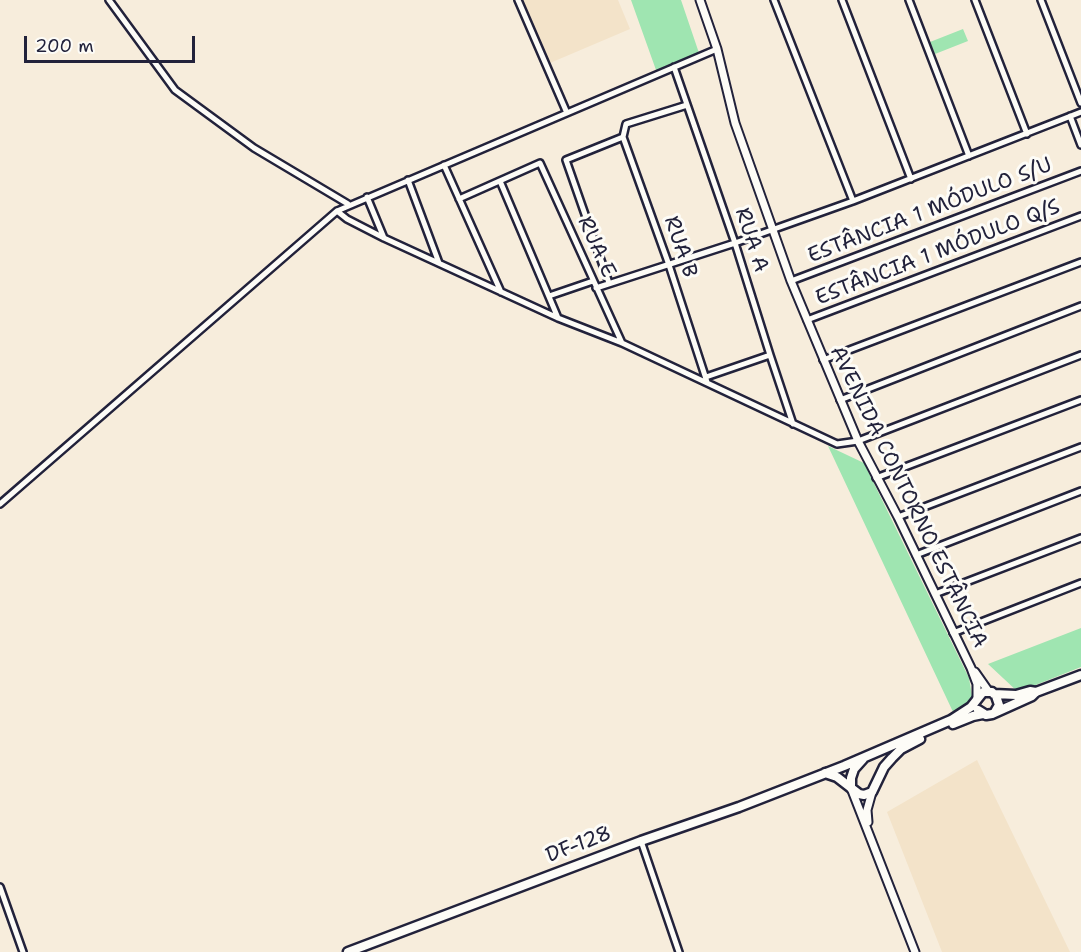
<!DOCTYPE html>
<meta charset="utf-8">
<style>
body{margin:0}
#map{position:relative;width:1081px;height:952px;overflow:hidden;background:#f7eddc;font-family:"Shantell Sans",sans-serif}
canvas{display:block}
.scale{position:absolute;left:24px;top:36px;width:171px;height:27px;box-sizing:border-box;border:3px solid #22223b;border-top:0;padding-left:8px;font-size:18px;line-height:21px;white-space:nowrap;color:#22223b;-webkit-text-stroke:4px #fdfcf7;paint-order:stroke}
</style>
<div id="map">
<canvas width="1081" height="952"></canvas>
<div class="scale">200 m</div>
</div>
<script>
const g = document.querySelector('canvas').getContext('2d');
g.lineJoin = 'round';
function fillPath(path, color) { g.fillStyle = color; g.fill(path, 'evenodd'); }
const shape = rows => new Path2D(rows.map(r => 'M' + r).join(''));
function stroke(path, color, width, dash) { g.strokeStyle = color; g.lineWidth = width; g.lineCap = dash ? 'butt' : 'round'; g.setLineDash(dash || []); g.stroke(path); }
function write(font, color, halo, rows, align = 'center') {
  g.font = font + ' "Shantell Sans",sans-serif'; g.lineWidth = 6; g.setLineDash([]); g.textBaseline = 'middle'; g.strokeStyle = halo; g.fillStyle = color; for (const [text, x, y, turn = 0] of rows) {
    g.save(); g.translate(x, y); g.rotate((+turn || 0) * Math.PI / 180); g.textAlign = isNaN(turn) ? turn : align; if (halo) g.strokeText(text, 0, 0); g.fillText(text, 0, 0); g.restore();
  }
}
fillPath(shape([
 [523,0,618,0,630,29,550,63],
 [977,760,1070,952,942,952,887,812]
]), '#f3e3c9');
fillPath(shape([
 [631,0,681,0,699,53,656,70],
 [963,29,968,41,935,54,930,42],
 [828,446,864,463,969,678,972,696,966,706,954,714],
 [1081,628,1081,667,1018,692,988,664]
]), '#9fe5b1');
const minor = shape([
 [109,0,175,90,254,148,348,204],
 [518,0,567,113],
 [774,0,853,201],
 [842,0,911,179],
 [909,0,969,156],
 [975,0,1027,134],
 [1041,0,1081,103],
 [674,67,735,243,770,355,793,424],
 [687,105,626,124,623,137,669,265,707,382],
 [1070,116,1081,145],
 [444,165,501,292],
 [408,180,439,263],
 [500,181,558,318],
 [367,197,384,238],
 [459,199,540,163,622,343],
 [337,211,347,219,384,238,558,318,622,343,837,444,858,441,1081,355],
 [791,281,1081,171],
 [609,283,566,160,623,137],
 [596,288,735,243,853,201,1081,112],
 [549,296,593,281],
 [807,320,1081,216],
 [823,360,1081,262],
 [706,377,770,355],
 [840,400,1081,306],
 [876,478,1081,400],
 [0,504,337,211,717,49],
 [898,517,1081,447],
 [916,555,1081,491],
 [935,594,1081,538],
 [953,633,1081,583],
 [641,841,679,952],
 [0,887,23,952]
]);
const tertiary = shape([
 [700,0,717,49,735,123,791,281,858,441,898,517,971,668,977,684,977,699],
 [975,672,989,692],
 [851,788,915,952],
 [868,822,867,810,872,792]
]);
const primary = shape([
 [994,694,1016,695,1030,691,1036,692],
 [978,710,986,715,992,714,1032,696,1036,692,1081,675],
 [953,724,973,716,983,714],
 [825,773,837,777,859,794,864,795,872,792,884,767,892,758,901,749,920,739],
 [851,788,851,778,854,769,863,759],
 [348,952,641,841,739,807,844,766,951,720,971,707,983,692,992,692,996,696,999,705,996,710]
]);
stroke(minor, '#22223b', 10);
stroke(tertiary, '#22223b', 11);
stroke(primary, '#22223b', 13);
stroke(minor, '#fdfcf7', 5);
stroke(tertiary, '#fdfcf7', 7);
stroke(primary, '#fdfcf7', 8);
write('21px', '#22223b', '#fdfcf7', [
 ["ESTÂNCIA 1 MÓDULO S/U",930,211,-21],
 ["RUA A",751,240,72],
 ["RUA E",596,247,66],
 ["RUA B",680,247,71],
 ["ESTÂNCIA 1 MÓDULO Q/S",938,253,-21],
 ["AVENIDA CONTORNO ESTÂNCIA",908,497,64],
 ["DF-128",579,845,-21]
]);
</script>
